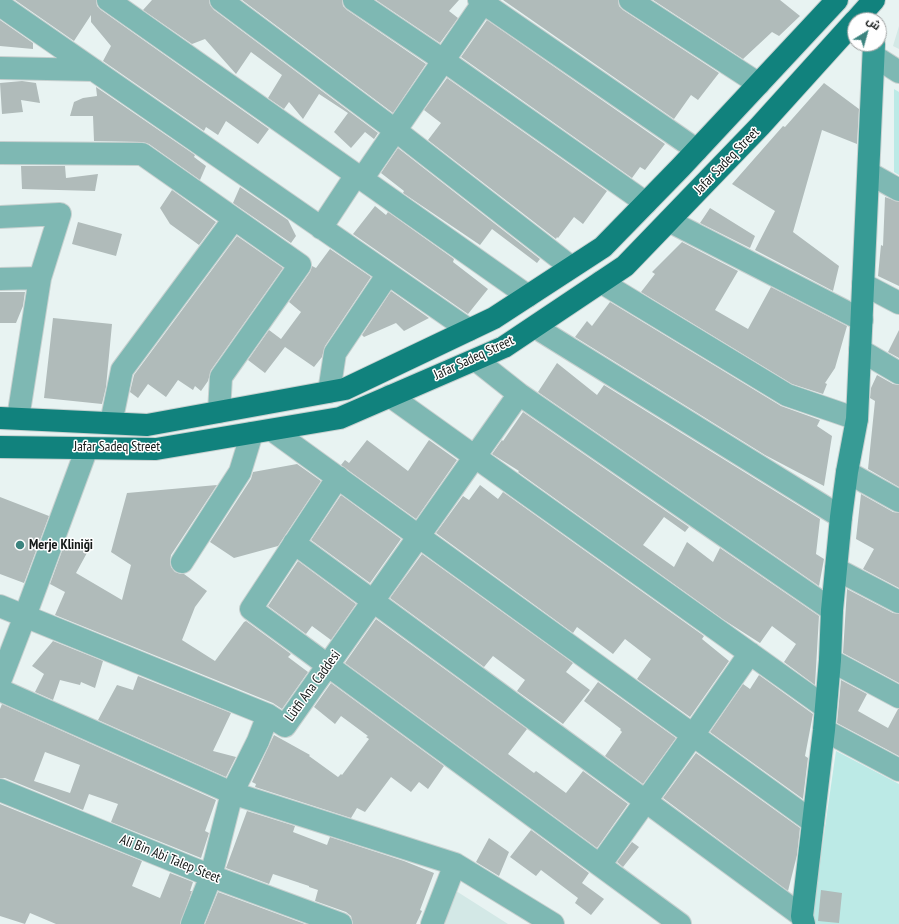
<!DOCTYPE html>
<meta charset="utf-8">
<style>
body{margin:0}
#map{position:relative;width:899px;height:924px;overflow:hidden;background:#e8f3f2;font-family:"PT Sans Narrow",Cairo,sans-serif}
canvas{display:block}
.north{position:absolute;left:847px;top:12px;width:40px;height:40px;box-sizing:border-box;background:#fff;border:1px solid #a1a3a3;border-radius:50%;rotate:37deg;font-size:11px;font-weight:700;line-height:16px;text-align:center;color:#151918}
.north::after{content:'';display:block;margin:auto;width:14px;height:18px;background:#3c847f;clip-path:polygon(50% 0,100% 100%,50% 72%,0 100%)}
</style>
<div id="map">
<canvas width="899" height="924"></canvas>
<div class="north">ش</div>
</div>
<script>
const g = document.querySelector('canvas').getContext('2d');
g.lineJoin = 'round';
function fillPath(path, color) { g.fillStyle = color; g.fill(path, 'evenodd'); }
const shape = rows => new Path2D(rows.map(r => 'M' + r).join(''));
function stroke(path, color, width, dash) { g.strokeStyle = color; g.lineWidth = width; g.lineCap = dash ? 'butt' : 'round'; g.setLineDash(dash || []); g.stroke(path); }
function write(font, color, halo, rows, align = 'center') {
  g.font = font + ' "PT Sans Narrow",sans-serif'; g.lineWidth = 3; g.setLineDash([]); g.textBaseline = 'middle'; g.strokeStyle = halo; g.fillStyle = color; for (const [text, x, y, turn = 0] of rows) {
    g.save(); g.translate(x, y); g.rotate((+turn || 0) * Math.PI / 180); g.textAlign = isNaN(turn) ? turn : align; if (halo) g.strokeText(text, 0, 0); g.fillText(text, 0, 0); g.restore();
  }
}
fillPath(shape([
 [899,26,899,49,893,46],
 [453,889,508,924,441,924]
]), '#d3e8e6');
fillPath(shape([
 [894,89,899,92,899,175,894,172],
 [836,751,899,784,899,924,811,924]
]), '#bceae6');
fillPath(shape([
 [15,0,96,0,97,6,101,10,269,129,258,144,226,121,218,135,206,127,204,131,103,61,111,46,91,22,91,15,74,41],
 [152,0,209,0,210,5,214,10,378,133,374,139,365,132,351,148,334,132,348,113,319,94,303,119,289,102,284,109,268,98,282,75,251,52,236,74,205,39,192,44,143,10],
 [242,0,342,0,343,6,347,10,426,64,393,113],
 [376,0,459,0,449,11,458,18,440,43],
 [503,0,618,0,619,6,623,10,719,73,698,100,691,95,674,119],
 [653,0,780,0,800,16,779,36,772,32,743,59],
 [0,20,33,43,33,49,0,46],
 [487,20,665,144,645,170,640,167,632,178,461,57],
 [447,78,607,191,583,224,574,217,558,238,557,237,556,239,428,140,441,123,424,110],
 [22,81,36,83,40,103,21,100,23,112,2,114,0,83],
 [824,83,859,109,857,144,822,130,793,232,839,266,833,291,755,250,775,211,732,184,783,126,785,127],
 [96,87,195,155,194,157,206,166,200,180,149,144,142,142,94,141,93,116,70,116,74,102,83,98,97,96],
 [398,148,540,259,537,263,492,229,480,245,403,193,404,191,381,173],
 [21,166,65,166,66,178,98,174,95,191,22,189],
 [240,187,288,220,296,236,291,243,233,203],
 [172,190,216,222,199,245,170,224,160,208],
 [885,197,899,202,899,286,878,276,881,245,883,246],
 [375,206,386,215,388,212,454,259,453,262,488,289,468,314,353,234],
 [710,208,755,236,750,248,700,223],
 [78,222,122,234,116,256,72,244],
 [237,236,283,268,211,370,208,381,201,391,195,386,193,390,178,380,166,397,148,384,138,398,130,392,134,375],
 [682,242,738,271,715,310,748,329,771,287,847,326,835,368,825,383,827,384,823,394,792,384,641,292,655,274,652,272],
 [330,249,371,277,325,346,322,357,314,367,285,347,265,373,248,360,269,330,281,339,301,312,289,302,310,272,312,266,316,268],
 [391,291,429,318,404,331,396,323,364,337,362,335],
 [0,292,25,292,23,306,16,323,0,323],
 [610,302,781,406,820,420,817,426,832,436,824,486,765,455,575,337,587,321,592,326],
 [53,318,112,324,106,387,102,404,44,398],
 [899,330,899,358,888,352],
 [557,363,597,395,604,385,820,519,816,554,824,559,819,586,538,392],
 [877,375,893,384,899,385,899,487,868,469,875,401,870,398,871,388],
 [523,412,689,527,685,532,664,517,643,545,674,567,687,542,713,562,720,548,819,616,815,685,784,662,796,644,772,626,760,643,724,620,518,472,519,471,492,454,502,440,503,441],
 [367,440,408,471,429,440,457,460,416,519,341,465,345,460,349,463],
 [297,464,321,481,278,546,234,558,210,542,251,479,253,472],
 [217,485,171,555,170,561,171,567,175,572,181,574,184,574,207,591,195,607,182,640,215,661,244,622,246,621,291,654,288,657,308,672,282,709,273,703,55,615,65,592,50,584,66,540,88,551,76,573,122,600,131,565,111,552,127,493],
 [480,485,498,499,503,492,704,636,702,639,729,661,690,717,637,679,651,659,625,639,613,654,577,627,573,633,436,533,463,496,469,500],
 [861,494,893,512,899,513,899,588,863,569,874,549,856,539],
 [341,495,401,539,370,583,311,540],
 [0,497,49,516,24,583,0,574],
 [422,554,573,663,566,672,590,690,563,724,517,691,525,680,493,656,484,667,390,598],
 [298,561,356,604,331,640,312,626,306,634,268,606],
 [847,589,893,613,899,614,899,683,843,653],
 [376,619,527,729,508,754,534,773,536,771,566,793,583,771,628,804,597,848,345,663],
 [53,641,103,661,95,688,81,682,80,685,60,680,53,700,35,692,44,674,32,666],
 [759,675,813,714,805,756,808,758,803,799,710,732,743,684,750,689],
 [138,676,231,713,213,751,236,757,226,777,98,720,117,685,133,690],
 [841,680,867,694,858,711,888,728,898,709,899,709,899,756,837,723],
 [598,682,676,738,643,784,605,756,622,732,620,730,621,729,584,701],
 [331,683,444,766,428,789,419,782,411,792,391,777,365,812,357,808,351,818,255,787,256,784,252,782,274,735,310,755,309,756,338,777,341,774,342,775,369,739,366,737,368,736,341,716,335,724,314,707],
 [2,704,216,800,205,831,209,833,201,858,111,822,118,804,89,794,83,810,5,778,0,778,0,709],
 [45,752,80,765,70,793,34,781],
 [696,753,800,828,797,855,788,891,663,798],
 [0,804,142,861,132,886,160,898,170,873,193,882,190,891,192,891,180,924,56,924,30,913,25,924,0,916],
 [247,811,295,826,293,832,327,845,330,837,404,861,434,873,420,910,422,911,416,924,353,924,351,916,346,912,315,901,318,890,309,887,309,886,273,874,269,884,226,868],
 [531,830,589,873,582,883,604,899,591,915,575,903,578,898,541,870,536,876,510,857],
 [489,838,509,852,499,876,476,862],
 [632,842,639,847,623,867,617,862],
 [821,890,842,893,839,923,818,921],
 [218,892,305,924,205,924]
]), '#b0bbba');
const street = shape([
 [108,0,528,296],
 [221,0,395,130,571,267],
 [354,0,443,60,646,203],
 [479,0,697,150],
 [630,0,759,84],
 [0,5,469,330],
 [874,56,899,72],
 [0,68,94,70],
 [0,153,142,154,300,265,221,377,219,412],
 [869,173,899,190],
 [362,179,485,0],
 [0,217,60,214,40,278],
 [669,221,862,320],
 [321,228,356,175],
 [0,279,40,278,18,418],
 [601,282,787,395,857,419],
 [863,284,899,303],
 [535,327,841,517],
 [860,350,899,373],
 [476,360,519,394,832,610],
 [329,392,335,353,388,274],
 [390,396,825,707],
 [111,423,122,370,234,219],
 [272,430,813,822],
 [847,472,899,501],
 [338,477,251,609,680,924],
 [294,543,802,916],
 [182,562,240,472,252,433],
 [836,569,899,602],
 [0,606,268,715,285,726,519,394],
 [830,660,899,697],
 [0,681,25,616,87,448],
 [0,690,232,793,455,864,553,924],
 [824,730,899,770],
 [0,790,211,876,341,924],
 [600,865,693,735,750,653],
 [192,924,211,876,232,793,258,741,268,715],
 [432,924,455,864]
]);
const secondary = shape([
 [804,924,802,916,824,730,830,660,832,610,841,517,847,472,857,419,874,44]
]);
const primary = shape([
 [856,20,874,0],
 [0,418,147,425,345,389,494,318,603,247,681,167,837,0],
 [0,447,156,449,340,418,504,347,625,266,760,126,855,21]
]);
stroke(street, '#c6d0cf', 24);
stroke(secondary, '#c6d0cf', 24);
stroke(primary, '#c6d0cf', 24);
stroke(street, '#7eb8b3', 22);
stroke(secondary, '#379b95', 22);
stroke(primary, '#11827d', 22);
for (const [x, y, r, color] of [
 [20,545,5,"#3c847f"]
]) { const dot = new Path2D(); dot.arc(x, y, r, 0, 2 * Math.PI); g.fillStyle = color; g.fill(dot); stroke(dot, '#fff', 1.5); }
write('14px', '#151918', '#fff', [
 ["Jafar Sadeq Street",727,161,-46],
 ["Jafar Sadeq Street",474,358,-25],
 ["Jafar Sadeq Street",117,447],
 ["Lütfi Ana Caddesi",313,686,-54],
 ["Ali Bin Abi Talep Steet",170,859,22]
]);
write('bold 14px', '#151918', '#fff', [
 ["Merje Kliniği",29,545]
], 'left');
</script>
